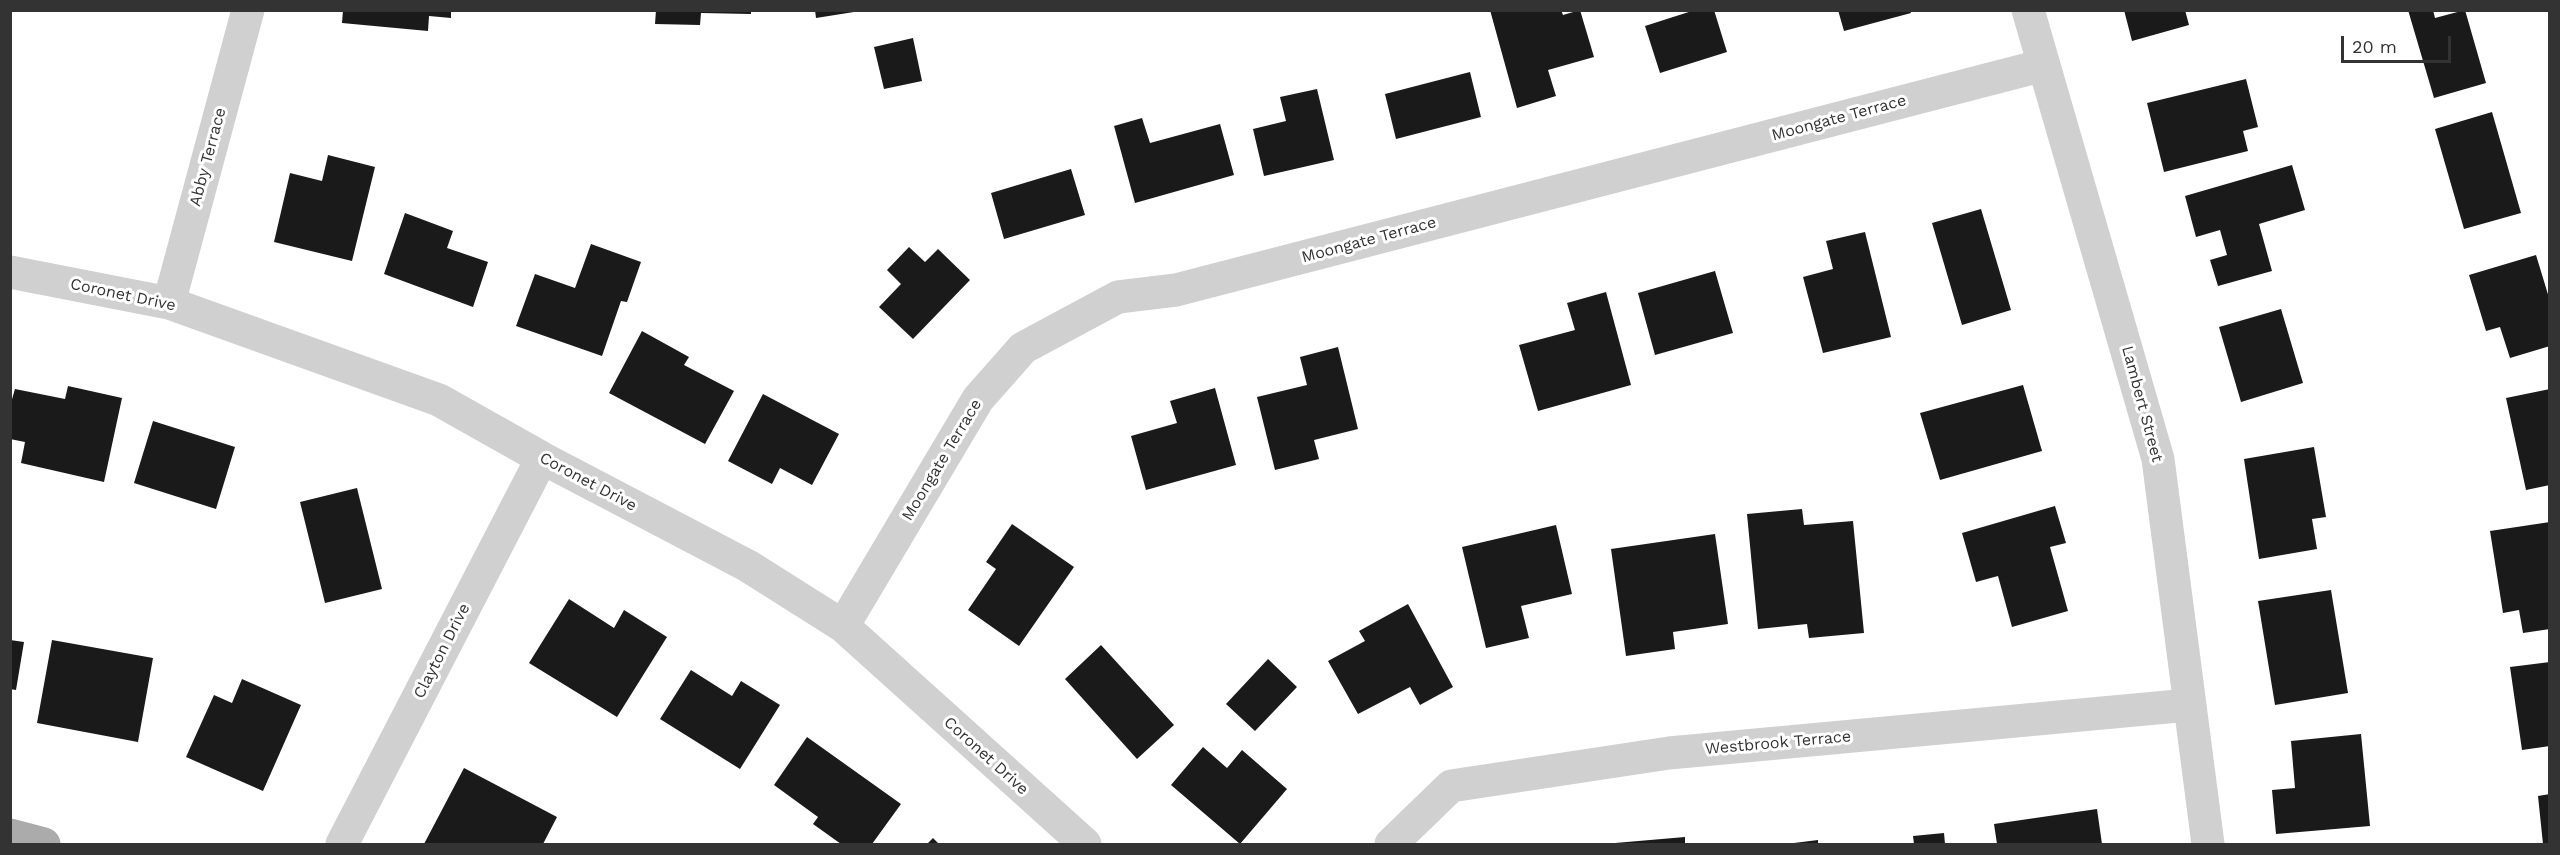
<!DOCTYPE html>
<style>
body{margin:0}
#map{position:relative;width:2560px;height:855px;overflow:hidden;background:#fff;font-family:"Work Sans",sans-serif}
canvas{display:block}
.frame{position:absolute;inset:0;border:12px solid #333;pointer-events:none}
.scale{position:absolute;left:2341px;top:36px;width:110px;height:27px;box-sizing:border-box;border:3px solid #333;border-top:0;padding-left:8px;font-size:18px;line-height:21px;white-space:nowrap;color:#333;-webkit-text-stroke:4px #fff;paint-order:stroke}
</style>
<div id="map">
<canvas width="2560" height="855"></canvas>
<div class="frame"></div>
<div class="scale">20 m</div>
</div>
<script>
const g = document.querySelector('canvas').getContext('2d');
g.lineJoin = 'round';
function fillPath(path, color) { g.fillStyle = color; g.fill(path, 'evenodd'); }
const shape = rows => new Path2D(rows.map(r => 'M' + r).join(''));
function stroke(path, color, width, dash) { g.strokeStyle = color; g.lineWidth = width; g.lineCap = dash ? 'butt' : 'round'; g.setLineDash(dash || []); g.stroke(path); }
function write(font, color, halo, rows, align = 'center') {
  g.font = font + ' "Work Sans",sans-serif'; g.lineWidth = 6; g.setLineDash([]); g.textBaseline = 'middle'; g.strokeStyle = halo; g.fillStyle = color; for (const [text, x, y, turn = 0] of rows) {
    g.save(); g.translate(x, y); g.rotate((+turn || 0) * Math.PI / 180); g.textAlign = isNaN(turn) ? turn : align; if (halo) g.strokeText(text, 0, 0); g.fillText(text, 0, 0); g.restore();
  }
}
fillPath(shape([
 [343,10,451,10,451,18,429,16,428,31,342,23],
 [656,10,751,10,751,14,701,13,700,25,655,24],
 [815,10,854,10,854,12,816,18],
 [1490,10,1561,10,1563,15,1580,10,1594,57,1548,70,1556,96,1517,108],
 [1695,10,1714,10,1727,52,1660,73,1645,26],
 [1838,10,1910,10,1911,13,1844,31],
 [2124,10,2185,10,2189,25,2132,41],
 [2408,10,2433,10,2435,18,2465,10,2486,83,2434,98],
 [913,38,922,81,884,89,874,47],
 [1470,72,1481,117,1396,139,1385,94],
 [2246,79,2258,127,2243,131,2248,151,2164,172,2147,103],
 [1317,89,1334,160,1264,176,1253,129,1286,121,1280,97],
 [2492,112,2521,213,2464,229,2435,129],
 [1142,118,1150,143,1220,124,1234,175,1135,203,1114,126],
 [328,155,375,167,352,261,274,242,290,173,322,181],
 [2292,165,2305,210,2259,224,2272,271,2218,286,2210,260,2227,255,2220,230,2196,237,2185,196],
 [1071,169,1085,215,1004,239,991,193],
 [1981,209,2011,310,1962,325,1932,223],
 [405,213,453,231,447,248,488,262,473,307,384,274],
 [1865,232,1891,337,1823,353,1803,277,1833,269,1826,241],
 [591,244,641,262,627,302,621,301,602,356,516,326,535,274,575,288],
 [909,247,925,262,938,249,970,280,913,339,879,307,901,284,887,270],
 [2536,255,2550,301,2550,346,2510,358,2500,327,2486,331,2469,275],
 [1715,271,1733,333,1655,355,1638,293],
 [1606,292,1631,385,1538,411,1519,345,1575,330,1567,303],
 [2281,309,2303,383,2241,402,2219,327],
 [642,331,689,357,684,365,734,391,705,444,609,393],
 [1338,347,1358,429,1314,440,1319,459,1275,470,1257,397,1307,385,1300,357],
 [2023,385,2042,451,1940,480,1920,413],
 [68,386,122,398,104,482,21,463,25,442,10,439,10,406,15,389,65,399],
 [1215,388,1236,465,1146,490,1131,436,1177,423,1170,401],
 [2550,389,2550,485,2526,490,2506,398],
 [763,394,839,434,812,485,780,468,772,484,728,461],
 [153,421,235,447,216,509,134,483],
 [2314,447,2326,517,2312,519,2317,549,2259,559,2244,459],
 [357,488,382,589,325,603,300,502],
 [2055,506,2066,543,2050,547,2068,611,2012,627,1998,576,1976,582,1962,533],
 [1802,509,1804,525,1853,521,1864,633,1809,638,1807,624,1758,629,1747,514],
 [2550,522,2550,629,2523,633,2519,610,2503,613,2490,531],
 [1012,524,1074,567,1019,646,968,610,996,569,986,562],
 [1556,525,1572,594,1521,606,1529,638,1486,648,1462,547],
 [1715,534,1728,624,1673,632,1675,649,1626,656,1611,549],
 [2331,590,2348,693,2275,705,2258,601],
 [569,599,614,628,624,610,667,637,617,717,529,663],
 [1408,604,1453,687,1420,705,1410,687,1358,714,1328,661,1365,641,1359,631],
 [10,640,24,642,16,690,10,689],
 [52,640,153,658,138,742,37,723],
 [1101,645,1174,725,1137,759,1065,679],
 [1268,659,1297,687,1255,731,1226,704],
 [2550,662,2550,746,2522,750,2510,667],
 [691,670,732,696,741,681,780,705,740,769,660,719],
 [242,679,301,705,263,791,186,757,214,695,232,703],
 [2361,734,2370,826,2276,834,2272,790,2295,788,2291,741],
 [807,737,901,804,872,844,841,844,813,824,818,817,774,785],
 [1203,747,1227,768,1242,750,1287,789,1240,844,1171,785],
 [464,768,557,817,543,844,424,844],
 [2550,794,2550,844,2543,844,2538,796],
 [2097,809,2102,844,1997,844,1994,824],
 [1944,833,1945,844,1914,844,1913,836],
 [1685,837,1685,844,1616,844,1615,843],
 [933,838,939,844,927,844],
 [1818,840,1818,844,1794,844,1794,843]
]), '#1a1a1a');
stroke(shape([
 [2028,10,2158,459,2208,844],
 [10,272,169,303,439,400,542,458,748,566,843,626,1085,844],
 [169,303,248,10],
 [843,626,978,399,1023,348,1118,297,1176,290,2044,65],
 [342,844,542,458],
 [1391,844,1451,786,1669,753,2189,705]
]), '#d0d0d0', 33);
stroke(shape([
 [10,835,44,844]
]), '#ababab', 33);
write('16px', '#333', '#fff', [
 ["Moongate Terrace",1839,118,-15],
 ["Abby Terrace",208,157,-75],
 ["Moongate Terrace",1369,240,-15],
 ["Coronet Drive",123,295,12],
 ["Lambert Street",2142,404,75],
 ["Moongate Terrace",942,460,-59],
 ["Coronet Drive",588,482,28],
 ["Clayton Drive",442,651,-63],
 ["Westbrook Terrace",1778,743,-5],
 ["Coronet Drive",986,756,42]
]);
</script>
